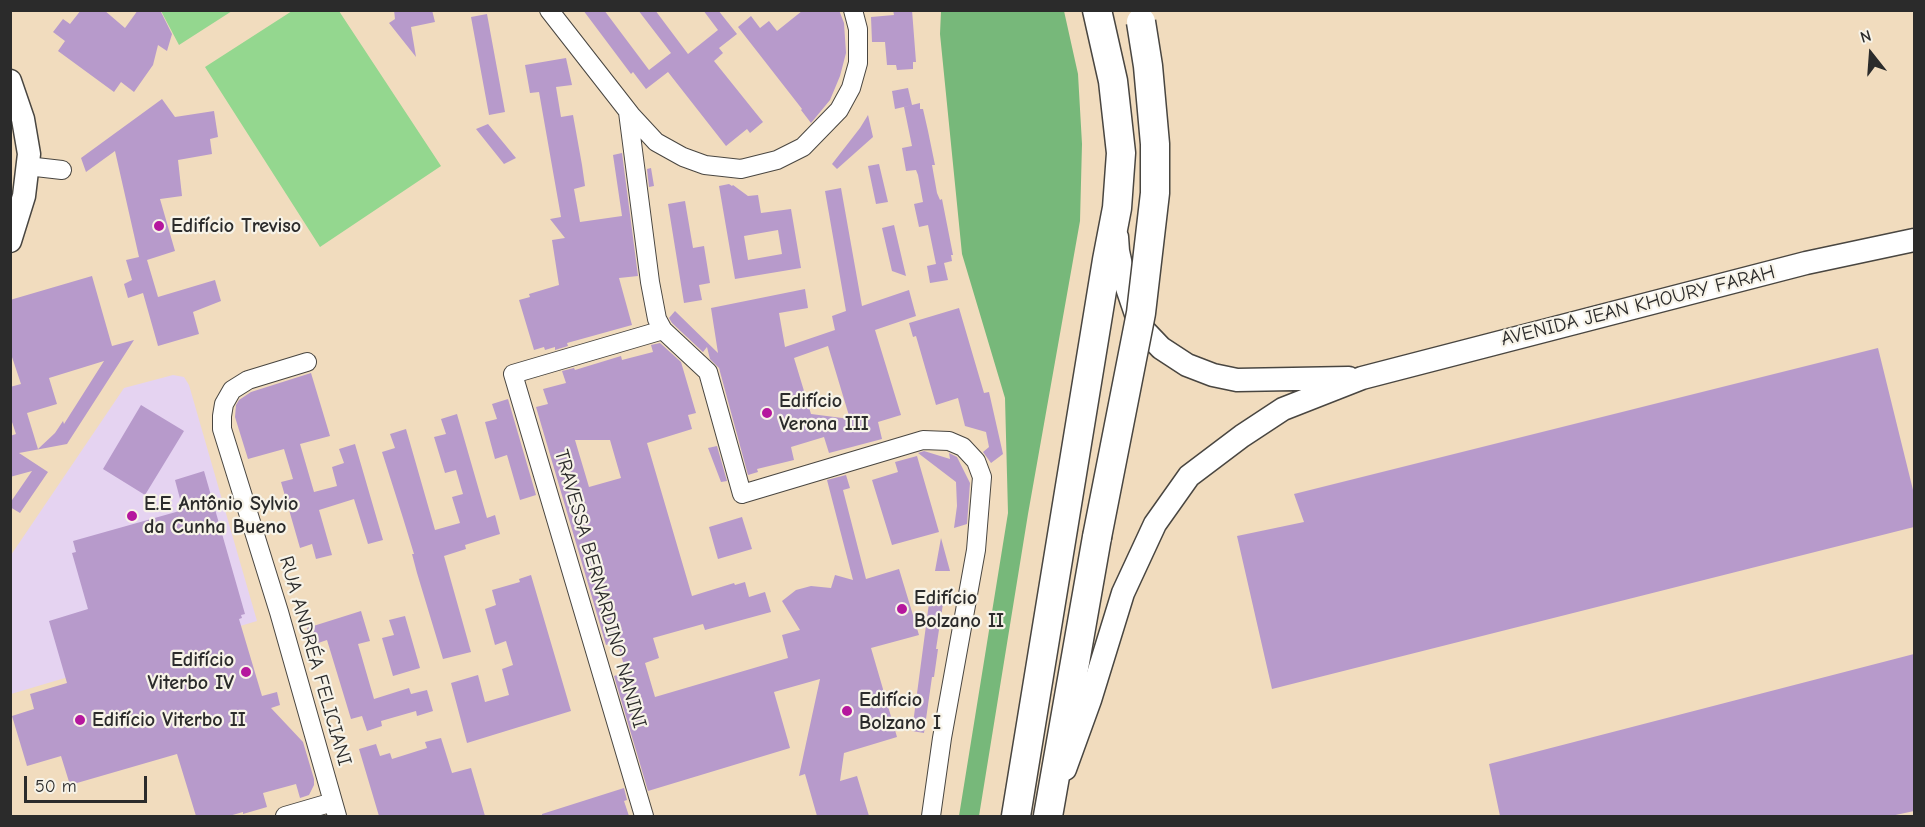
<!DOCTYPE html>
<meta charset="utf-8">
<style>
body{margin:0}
#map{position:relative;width:1925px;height:827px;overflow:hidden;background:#f1dcbe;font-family:"Comic Neue",sans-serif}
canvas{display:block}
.frame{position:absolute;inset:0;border:12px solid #2b2b2b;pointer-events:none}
.north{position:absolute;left:1841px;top:24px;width:60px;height:60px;-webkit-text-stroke:4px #f7f3e8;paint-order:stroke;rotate:343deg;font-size:16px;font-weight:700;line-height:24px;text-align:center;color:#2b2b2b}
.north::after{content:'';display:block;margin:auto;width:21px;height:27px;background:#2b2b2b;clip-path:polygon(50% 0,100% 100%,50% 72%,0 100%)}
.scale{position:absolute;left:24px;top:776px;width:123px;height:27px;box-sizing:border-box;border:3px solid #2b2b2b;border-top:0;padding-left:8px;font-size:18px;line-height:21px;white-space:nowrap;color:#2b2b2b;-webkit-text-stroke:4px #f7f3e8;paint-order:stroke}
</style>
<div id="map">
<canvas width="1925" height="827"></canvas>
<div class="frame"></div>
<div class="north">N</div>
<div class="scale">50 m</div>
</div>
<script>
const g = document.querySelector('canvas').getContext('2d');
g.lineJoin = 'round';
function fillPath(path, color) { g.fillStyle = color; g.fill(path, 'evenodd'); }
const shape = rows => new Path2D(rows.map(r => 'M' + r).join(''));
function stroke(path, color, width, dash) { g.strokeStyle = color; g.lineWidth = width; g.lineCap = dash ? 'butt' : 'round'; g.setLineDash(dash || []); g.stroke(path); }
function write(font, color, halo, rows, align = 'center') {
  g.font = font + ' "Comic Neue",sans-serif'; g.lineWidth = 4.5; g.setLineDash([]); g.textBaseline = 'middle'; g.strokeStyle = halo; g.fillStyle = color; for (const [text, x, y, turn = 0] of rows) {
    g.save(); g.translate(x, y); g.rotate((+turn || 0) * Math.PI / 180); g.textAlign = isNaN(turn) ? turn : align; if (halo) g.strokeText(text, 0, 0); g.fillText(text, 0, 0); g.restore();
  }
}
fillPath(shape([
 [173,375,184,377,189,385,257,621,11,694,11,555,124,388]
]), '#e5d3f1');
fillPath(shape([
 [161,11,232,11,179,45],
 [292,11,339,11,441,166,320,247,205,67]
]), '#94d78f');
fillPath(shape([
 [941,11,1064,11,1078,74,1082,144,1080,221,1028,514,979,816,959,816,1008,513,1005,398,962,254,940,34]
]), '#77b87a');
fillPath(shape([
 [81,10,104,10,125,28,138,10,160,10,172,34,167,51,158,45,153,65,134,92,121,82,114,92,58,51,65,41,53,32,63,19,70,24],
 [394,10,432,10,435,22,411,27,416,57,389,23,395,19],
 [583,10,604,10,649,70,671,53,638,10,655,10,688,54,718,30,703,10,718,10,737,34,719,48,723,53,714,61,763,122,750,133,747,129,726,146,668,72,646,89,633,72,631,74],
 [839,10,844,23,846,53,840,76,830,100,811,123,801,110,802,109,738,27,751,16,760,28,769,21,777,31,802,11],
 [893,10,912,10,916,62,913,62,913,69,897,70,896,65,887,65,885,42,872,42,871,17,894,15],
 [487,14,505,112,489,115,471,17],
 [566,58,572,85,556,87,561,117,573,115,582,165,585,186,574,189,580,222,622,216,613,155,622,153,638,276,619,278,632,325,567,343,568,346,555,350,555,347,545,350,544,347,534,350,519,300,530,297,529,294,559,285,552,240,565,238,550,219,561,217,539,92,530,93,525,65],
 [908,88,912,105,895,109,892,91],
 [162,99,175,117,214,111,218,137,210,139,212,154,178,160,182,196,160,199,175,251,147,260,158,297,215,280,221,301,193,312,199,334,158,346,143,293,128,298,124,284,132,280,126,260,139,257,115,151,86,172,81,158],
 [920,103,920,109,923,109,928,131,935,165,932,165,937,193,940,200,942,199,953,255,951,255,952,261,944,263,948,280,930,283,927,266,936,264,928,225,919,227,914,204,923,202,918,175,916,170,906,171,902,148,912,146,904,107],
 [868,115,873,137,837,169,832,164,860,128],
 [488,124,516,158,504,164,476,129],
 [879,164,888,202,876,204,868,166],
 [651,168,654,186,649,187,647,169],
 [729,184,732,186,733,185,748,196,758,195,761,213,791,209,801,268,735,279,719,186],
 [778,230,782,254,748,260,744,236],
 [841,188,862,306,909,290,916,316,875,330,901,415,878,422,882,439,829,453,824,437,791,447,794,460,757,469,758,472,748,475,719,368,710,359,707,347,703,352,672,323,669,318,675,311,718,353,711,308,805,289,808,308,779,313,785,347,835,330,832,316,846,311,825,191],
 [828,346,850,419,811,414,794,358],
 [685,201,693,248,704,246,710,283,699,285,702,300,684,303,668,204],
 [894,225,906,276,892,271,882,228],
 [92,276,112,346,134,340,67,444,19,453,48,472,20,513,10,507,10,503,32,471,10,477,10,436,16,434,10,416,10,387,21,384,10,351,10,300],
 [104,361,64,424,63,421,55,433,38,449,27,413,57,404,49,378],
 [959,308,984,393,989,392,1003,454,991,463,983,452,989,447,986,432,965,426,958,398,936,405,916,336,913,337,909,323],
 [660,343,681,362,696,413,688,415,692,429,647,443,692,596,734,583,735,585,745,582,749,597,765,592,771,612,705,630,703,624,653,638,659,658,645,663,655,697,788,658,782,635,800,630,782,601,796,590,811,586,831,588,835,575,853,580,827,480,846,475,850,488,843,490,866,579,899,569,919,635,871,648,897,737,844,753,840,781,857,776,869,816,817,816,805,774,799,776,820,679,774,692,790,748,648,791,614,676,626,672,617,642,606,645,536,407,548,404,543,389,566,383,562,371,574,368,575,370,621,356,622,360,653,352,651,345],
 [575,440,610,440,621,478,589,487],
 [1878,348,1914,494,1914,527,1272,689,1237,536,1304,522,1294,494],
 [311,373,330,436,300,444,314,492,337,486,332,467,344,463,339,449,355,444,383,540,368,544,354,499,319,510,332,555,316,559,312,544,300,548,281,482,293,479,284,449,248,459,235,417,236,405,239,400,251,392],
 [508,399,536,495,520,500,507,455,495,459,485,422,497,419,492,404],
 [141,405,184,431,145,495,103,469],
 [457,414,487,518,495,515,500,534,465,545,466,549,444,556,471,652,443,659,417,573,412,554,414,554,403,518,382,452,395,448,390,434,406,429,435,530,460,523,452,497,463,494,456,470,445,473,434,437,446,434,441,419],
 [717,446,727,481,721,482,708,448],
 [924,451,950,459,949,453,957,457,970,483,967,524,954,528,957,506,956,482,918,453],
 [917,456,939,532,892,545,872,480,898,472,895,462],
 [204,471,245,614,241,615,242,618,239,619,262,696,277,692,280,705,271,708,303,742,314,779,314,785,309,795,300,798,296,784,263,793,267,807,243,814,243,812,229,816,196,816,177,754,70,785,61,756,27,766,12,716,34,709,30,694,67,683,49,621,88,609,72,553,76,552,73,541,183,510,175,480],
 [742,517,752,549,718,559,709,527],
 [941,538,950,571,935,571],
 [531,575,571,711,467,743,451,683,478,675,485,702,509,695,502,669,513,665,506,641,495,645,485,609,496,605,492,590,520,582,519,579],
 [929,603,943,604,936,649,938,649,934,677,932,677,924,733,912,731],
 [361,611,370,641,358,644,374,699,409,688,411,694,427,690,433,711,417,716,416,711,381,721,382,726,367,731,362,716,351,719,327,640,312,645,307,628],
 [405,616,420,668,393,676,382,638,394,635,389,620],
 [1914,654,1914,811,1891,816,1500,816,1489,764],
 [441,738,452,773,471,768,485,816,379,816,359,749,376,744,380,756,390,753,392,759,427,748,425,742],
 [624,788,627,800,624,801,629,816,542,816,542,814]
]), '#b79acb');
const minor = shape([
 [549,10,631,115,656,142,683,157,705,165,741,169,777,160,803,147,839,110,851,88,858,63,858,29,853,10],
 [628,112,650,282,657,319,663,330,708,372,742,494,923,440,949,441,963,447,976,461,982,477,976,550,942,738,931,816],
 [27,166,62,170],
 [307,362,248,380,232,390,224,404,222,416,222,429,279,612,337,816],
 [285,816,333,802],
 [644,816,513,374,663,330]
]);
const tertiary = shape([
 [10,81,23,119,29,154,24,196,10,241],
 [1117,237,1118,251,1124,279,1140,326,1161,348,1187,365,1213,375,1237,380,1349,378],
 [1065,769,1090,700,1123,593,1155,524,1189,476,1242,436,1283,409,1362,378,1806,263,1914,240]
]);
const primary = shape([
 [1016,816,1107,260,1117,208,1121,153,1113,81,1097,10],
 [1048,816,1097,537]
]);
stroke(minor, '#494641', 20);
stroke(tertiary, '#494641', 25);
stroke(primary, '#494641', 31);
stroke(minor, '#fff', 18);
stroke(tertiary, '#fff', 22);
stroke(primary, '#fff', 28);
const primaryBridge = shape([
 [1097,537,1141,313,1155,193,1155,144,1148,66,1141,22]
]);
stroke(primaryBridge, '#494641', 31, []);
stroke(primaryBridge, '#fff', 28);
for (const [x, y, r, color] of [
 [159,226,6,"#b5179e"],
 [767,413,6,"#b5179e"],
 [132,516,6,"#b5179e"],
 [902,609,6,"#b5179e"],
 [246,672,6,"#b5179e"],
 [847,711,6,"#b5179e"],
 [80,720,6,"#b5179e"]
]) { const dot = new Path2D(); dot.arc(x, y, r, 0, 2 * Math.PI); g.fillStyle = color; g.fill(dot); stroke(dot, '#f7f3e8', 2); }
write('bold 20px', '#2b2b2b', '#f7f3e8', [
 ["Edifício Treviso",171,226],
 ["Edifício",779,401],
 ["Verona III",779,424],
 ["E.E Antônio Sylvio",144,504],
 ["da Cunha Bueno",144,527],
 ["Edifício",914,598],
 ["Bolzano II",914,621],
 ["Edifício",234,660,"right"],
 ["Viterbo IV",234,683,"right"],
 ["Edifício",859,700],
 ["Bolzano I",859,723],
 ["Edifício Viterbo II",92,720]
], 'left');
write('20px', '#2b2b2b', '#f7f3e8', [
 ["AVENIDA JEAN KHOURY FARAH",1638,306,-14],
 ["TRAVESSA BERNARDINO NANINI",600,589,74],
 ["RUA ANDRÉA FELICIANI",315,661,74]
]);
</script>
